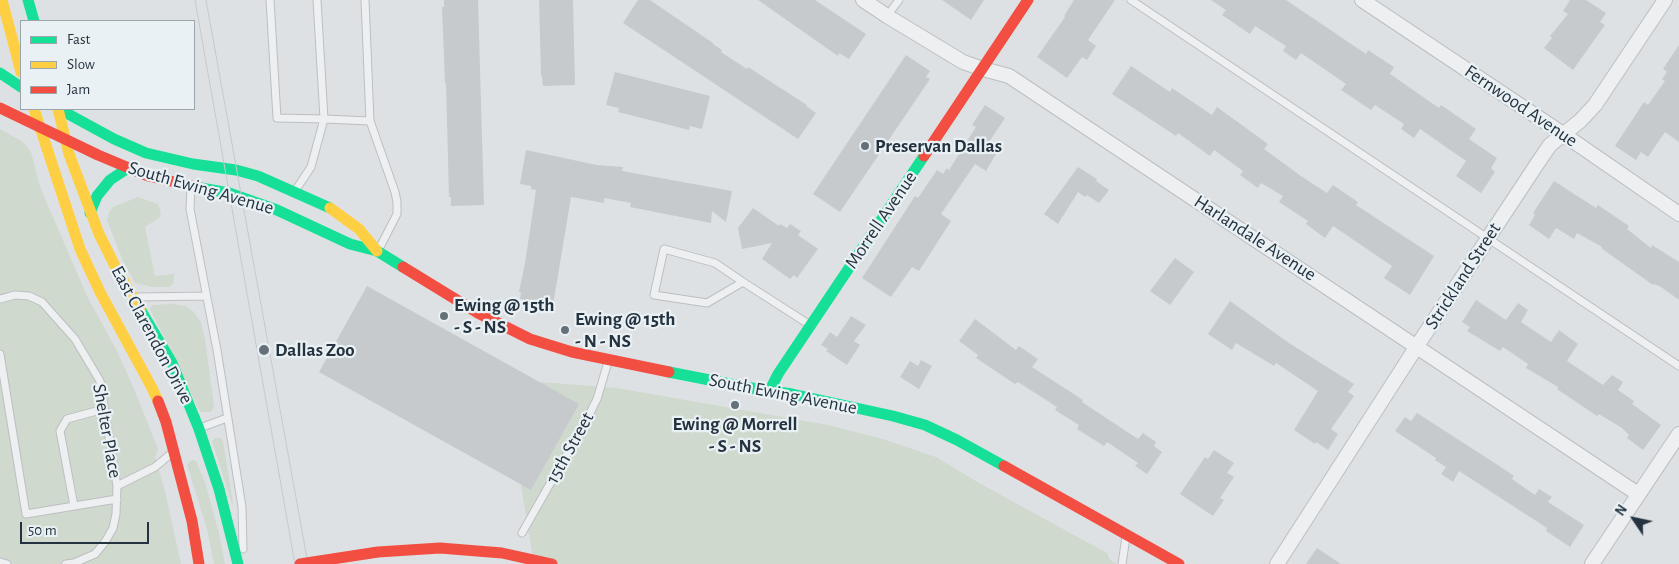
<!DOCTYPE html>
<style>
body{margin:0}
#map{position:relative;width:1679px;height:564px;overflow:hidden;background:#dee1e4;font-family:"Alegreya Sans",sans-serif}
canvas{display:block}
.legend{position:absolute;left:20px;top:20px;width:175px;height:90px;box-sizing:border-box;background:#eaf1f5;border:1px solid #9ba5ac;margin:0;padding:6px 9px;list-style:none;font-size:15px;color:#24333f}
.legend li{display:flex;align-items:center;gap:10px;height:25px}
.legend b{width:25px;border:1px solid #9ba5ac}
.north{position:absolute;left:1609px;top:494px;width:50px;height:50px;-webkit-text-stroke:4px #eaf1f5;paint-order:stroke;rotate:304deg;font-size:14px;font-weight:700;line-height:20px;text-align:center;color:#24333f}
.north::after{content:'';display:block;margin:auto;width:18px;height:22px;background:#24333f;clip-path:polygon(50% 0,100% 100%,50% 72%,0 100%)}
.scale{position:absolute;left:20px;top:522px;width:129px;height:22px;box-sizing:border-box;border:2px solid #24333f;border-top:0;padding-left:6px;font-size:15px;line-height:18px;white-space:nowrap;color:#24333f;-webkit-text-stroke:4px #eaf1f5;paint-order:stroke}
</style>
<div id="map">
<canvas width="1679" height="564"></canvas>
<ul class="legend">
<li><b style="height:6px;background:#16e098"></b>Fast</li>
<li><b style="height:6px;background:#ffcf43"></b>Slow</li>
<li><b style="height:6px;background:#f24e42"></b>Jam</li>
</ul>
<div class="north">N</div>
<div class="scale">50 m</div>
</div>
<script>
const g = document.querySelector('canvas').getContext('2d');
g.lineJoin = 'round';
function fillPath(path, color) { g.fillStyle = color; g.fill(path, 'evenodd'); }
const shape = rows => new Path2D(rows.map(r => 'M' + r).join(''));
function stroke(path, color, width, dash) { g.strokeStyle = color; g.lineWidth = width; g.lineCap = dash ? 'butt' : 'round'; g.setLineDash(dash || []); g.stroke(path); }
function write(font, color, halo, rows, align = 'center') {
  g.font = font + ' "Alegreya Sans",sans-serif'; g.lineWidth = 4.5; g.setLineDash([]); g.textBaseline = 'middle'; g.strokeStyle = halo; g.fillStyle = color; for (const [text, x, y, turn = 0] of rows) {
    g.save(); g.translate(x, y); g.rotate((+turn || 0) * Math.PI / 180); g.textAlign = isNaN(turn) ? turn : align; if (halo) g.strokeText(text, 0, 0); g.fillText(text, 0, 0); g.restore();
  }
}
fillPath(shape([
 [0,129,23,142,31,152,40,187,75,268,87,296,117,351,135,391,158,449,155,457,165,491,181,564,0,564],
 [138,197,158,204,161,214,159,218,145,227,155,276,174,274,173,284,169,287,152,287,135,283,123,261,107,220,109,212,113,207],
 [172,304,186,306,194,312,201,323,205,339,214,407,211,412,200,412,150,309,152,305],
 [503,379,617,388,828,425,883,439,936,457,979,483,1107,553,1110,560,1117,564,534,564],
 [215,438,221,438,223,441,233,503,232,504,212,441],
 [193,460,196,461,205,482,219,533,225,564,214,564,207,529,187,465,190,461]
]), '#d0d9cd');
fillPath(shape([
 [444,0,478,0,484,205,451,206,451,197,449,197,446,83,445,83,442,7,444,7],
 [539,0,573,0,575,85,543,86,542,76,541,76],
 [638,0,650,0,713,43,713,44,722,50,721,52,747,69,748,67,807,105,806,106,816,113,798,139,623,23],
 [758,0,815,0,866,34,849,59,839,53,838,56],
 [942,0,984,0,971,20],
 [1074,0,1115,0,1088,40,1096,46,1087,60,1082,57,1067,78,1037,57,1065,17,1064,16],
 [1211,0,1286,0,1366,54,1368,50,1394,67,1390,74,1439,108,1441,105,1476,129,1469,139,1497,158,1491,168,1495,172,1481,193,1456,176,1466,161,1420,129,1414,138,1401,129,1404,124,1375,105,1371,110,1341,90,1346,84,1301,53,1296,60,1283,51,1286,46,1255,26,1250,34,1222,15,1226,10],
 [1570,0,1586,0,1606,13,1600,22,1605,25,1573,70,1544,48,1552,38,1550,36,1568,14,1563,11],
 [1679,45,1679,142,1665,132,1648,157,1641,152,1636,160,1615,146,1644,102,1648,105,1665,81,1662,79,1667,72,1663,69],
 [906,55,930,71,926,77,930,79,840,212,813,194],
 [1131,66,1170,92,1172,88,1212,115,1217,107,1268,144,1264,149,1301,176,1327,193,1333,185,1358,202,1356,205,1434,256,1410,295,1384,278,1392,266,1333,226,1325,238,1306,224,1308,221,1279,202,1283,196,1261,183,1258,188,1240,175,1243,171,1214,150,1210,156,1178,133,1176,136,1112,94],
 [615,72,710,96,702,129,690,126,689,130,618,112,619,108,606,105],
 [985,105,1005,118,989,142,999,149,986,171,975,164,941,214,951,221,919,271,912,267,891,297,862,278,915,196,918,198,937,170,943,174,947,168,949,170,976,127,972,125],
 [526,150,597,165,623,167,622,171,732,191,726,222,712,211,711,223,630,207,631,203,604,198,604,203,571,197,553,305,520,299,521,292,519,292,525,263,536,190,531,189,531,186,520,184],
 [1078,167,1097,179,1096,181,1109,190,1099,203,1087,195,1085,197,1078,192,1058,224,1044,214],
 [1554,181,1596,208,1598,205,1629,226,1627,229,1651,248,1652,245,1679,262,1679,300,1661,287,1654,284,1653,285,1601,248,1602,247,1577,233,1574,239,1556,228,1549,239,1529,225,1535,215,1533,213],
 [753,208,779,226,780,224,787,228,790,224,801,231,798,235,818,249,797,278,794,275,790,279,762,259,772,243,742,249,738,228],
 [1175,258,1194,272,1170,305,1150,291],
 [367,286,579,404,531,490,319,372],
 [1476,300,1506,320,1518,303,1528,310,1521,322,1551,342,1559,330,1578,344,1567,361,1603,385,1612,375,1623,382,1618,390,1634,401,1632,404,1661,425,1643,450,1627,438,1629,435,1622,428,1599,414,1597,416,1557,389,1558,387,1526,368,1528,364,1503,347,1500,351,1467,331,1470,327,1462,322],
 [1230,301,1289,343,1354,384,1348,392,1354,396,1331,429,1338,434,1328,450,1316,442,1315,444,1294,430,1318,391,1276,363,1274,366,1236,343,1232,350,1208,334],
 [851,316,866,325,854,341,860,345,847,365,826,351,828,349,821,345,830,332,837,337],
 [975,319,1016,350,1019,346,1038,359,1032,367,1083,400,1082,402,1138,439,1143,433,1156,442,1154,446,1162,452,1147,474,1135,466,1138,463,1107,442,1104,446,1077,429,1079,425,1055,410,1057,407,1018,382,1015,384,976,358,978,355,959,341],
 [921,360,932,366,919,389,900,377,910,361,918,366],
 [1417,413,1504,469,1514,476,1512,479,1535,495,1539,489,1552,497,1548,502,1584,525,1570,547,1546,531,1547,528,1459,471,1453,482,1441,474,1446,467,1435,460,1436,458,1395,431,1405,417,1411,421],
 [1214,450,1234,463,1227,473,1234,477,1220,498,1224,500,1213,516,1180,494,1205,457,1208,459],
 [1317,548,1341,564,1306,564]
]), '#c6cacd');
const lane = shape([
 [270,0,277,118,324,119,311,167,295,191],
 [317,0,324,119,370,121],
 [365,0,370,121,395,192,397,202,397,214,379,249],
 [1131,0,1679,366],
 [887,16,899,0],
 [191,187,190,209,217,350,242,507,243,549],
 [743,282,707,303,654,295,664,249,715,263,743,282,810,325],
 [137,297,206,296],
 [0,299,15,295,29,296,42,302,75,339,100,381,117,486,116,514,113,528,105,542,95,554,74,563,66,564],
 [0,354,26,514,117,499],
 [200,428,227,418],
 [117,486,155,467,172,453],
 [74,506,60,431,67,419,104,409],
 [522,533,588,417,597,399,608,362],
 [0,562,7,564],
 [1122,564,1126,537]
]);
const street = shape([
 [863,0,887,16,963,62,983,69,1009,76,1638,494],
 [1362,0,1563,134,1679,214],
 [1277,564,1417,346,1539,161,1550,145,1580,121,1595,105,1665,0],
 [1592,564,1679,434]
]);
stroke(lane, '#bcbfc2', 9);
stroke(street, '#bcbfc2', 16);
stroke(lane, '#edeff1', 7);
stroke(street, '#edeff1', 14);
stroke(shape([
 [28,0,34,21],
 [0,73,21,87],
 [59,109,114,139,146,153,193,164,236,170,258,176,330,208],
 [201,188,229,193,277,210,350,244,377,251,403,267],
 [90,213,97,196,110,180,128,168],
 [140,309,172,363,199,429,219,489,238,564],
 [669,372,745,387,792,394,893,416,925,425,957,440,1004,466],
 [770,390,778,374,924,156]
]), '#16e098', 11);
stroke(shape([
 [2,0,21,72],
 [34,109,80,249,100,292,152,388,158,401],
 [58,109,69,154,99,234,116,268,140,309],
 [330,208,359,229,377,251]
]), '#ffcf43', 11);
stroke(shape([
 [0,108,98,155,148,176,201,188],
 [924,156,1028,0],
 [403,267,478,313,530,339,572,352,669,372],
 [158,401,166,422,192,521,199,564],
 [1004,466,1179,564]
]), '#f24e42', 11);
stroke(shape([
 [195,0,295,564],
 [206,0,308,564]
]), '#c6c9cc', 1);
stroke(shape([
 [300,564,378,552,440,548,502,553,552,564]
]), '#f24e42', 11);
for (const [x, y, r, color] of [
 [865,146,5,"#657079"],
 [444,316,5,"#657079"],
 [565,330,5,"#657079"],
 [264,350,6,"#657079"],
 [735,405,5,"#657079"]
]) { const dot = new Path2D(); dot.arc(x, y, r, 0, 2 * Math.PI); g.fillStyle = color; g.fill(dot); stroke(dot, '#eaf1f5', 2); }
write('19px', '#24333f', '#eaf1f5', [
 ["Fernwood Avenue",1521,106,34],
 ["South Ewing Avenue",201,188,16],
 ["Morrell Avenue",881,220,-56],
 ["Harlandale Avenue",1255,238,33],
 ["Strickland Street",1463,276,-57],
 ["East Clarendon Drive",152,335,62],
 ["South Ewing Avenue",783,394,11],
 ["Shelter Place",107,431,80],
 ["15th Street",570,448,-61]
]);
write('bold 19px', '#24333f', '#eaf1f5', [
 ["Preservan Dallas",875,146],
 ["Ewing @ 15th",454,305],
 ["- S - NS",454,327],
 ["Ewing @ 15th",575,319],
 ["- N - NS",575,341],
 ["Dallas Zoo",275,350],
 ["Ewing @ Morrell",735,424,"center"],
 ["- S - NS",735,446,"center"]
], 'left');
</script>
